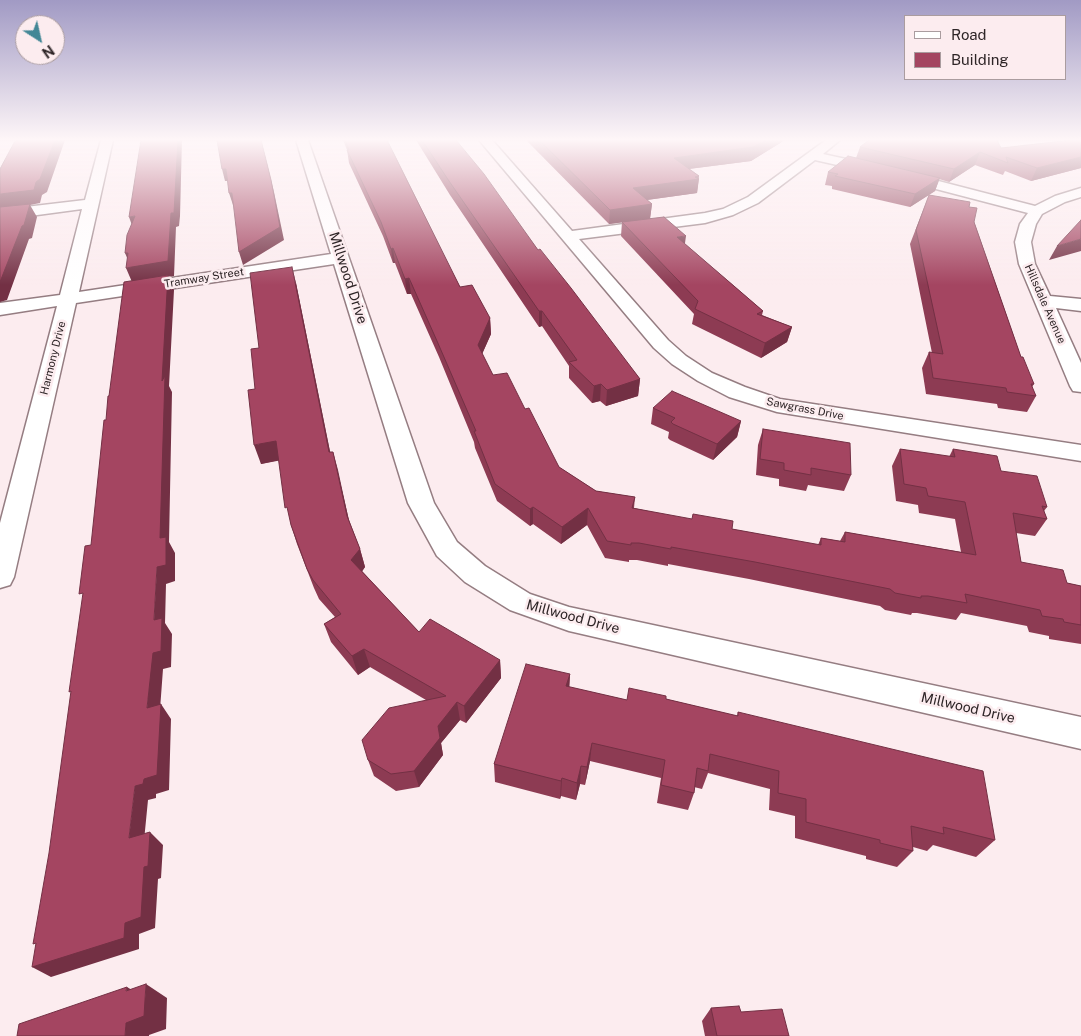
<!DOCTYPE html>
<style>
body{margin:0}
#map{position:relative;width:1081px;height:1036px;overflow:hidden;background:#fcecef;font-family:"Public Sans",sans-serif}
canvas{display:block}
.legend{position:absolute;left:904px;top:15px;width:162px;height:65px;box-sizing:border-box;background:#fcecef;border:1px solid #aa9c9f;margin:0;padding:6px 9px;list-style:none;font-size:15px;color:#2e2527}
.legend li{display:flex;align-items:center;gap:10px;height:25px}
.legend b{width:25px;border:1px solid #aa9c9f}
.north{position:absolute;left:15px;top:15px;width:50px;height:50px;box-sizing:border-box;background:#fcecef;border:1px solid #aa9c9f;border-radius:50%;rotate:145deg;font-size:14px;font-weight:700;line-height:20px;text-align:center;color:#2e2527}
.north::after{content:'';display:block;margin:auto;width:18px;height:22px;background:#438796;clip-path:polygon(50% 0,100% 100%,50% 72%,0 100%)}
</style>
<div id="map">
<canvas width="1081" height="1036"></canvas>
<ul class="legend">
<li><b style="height:6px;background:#fff"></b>Road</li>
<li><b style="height:14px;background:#a44561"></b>Building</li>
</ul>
<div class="north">N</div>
</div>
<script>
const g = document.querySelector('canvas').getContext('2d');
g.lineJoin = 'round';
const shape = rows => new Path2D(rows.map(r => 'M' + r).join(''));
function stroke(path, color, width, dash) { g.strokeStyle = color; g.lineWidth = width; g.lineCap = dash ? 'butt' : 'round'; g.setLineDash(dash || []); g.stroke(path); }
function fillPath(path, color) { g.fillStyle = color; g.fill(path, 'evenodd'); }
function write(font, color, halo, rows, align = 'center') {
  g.font = font + ' "Public Sans",sans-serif'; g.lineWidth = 5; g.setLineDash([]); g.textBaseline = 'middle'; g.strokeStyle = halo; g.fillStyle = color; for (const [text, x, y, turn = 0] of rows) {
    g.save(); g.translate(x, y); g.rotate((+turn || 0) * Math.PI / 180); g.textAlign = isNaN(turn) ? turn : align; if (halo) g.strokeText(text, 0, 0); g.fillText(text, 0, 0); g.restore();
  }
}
const street = shape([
 [101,140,113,140,79,292,331,254,296,140,308,140,434,503,457,542,485,566,530,594,569,607,1081,717,1081,749,569,631,510,610,465,582,437,556,408,503,334,264,76,303,14,577,10,585,0,588,0,523,57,306,0,315,0,303,60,295,82,209,0,220,0,210,85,200,101,140],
 [479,140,492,140,572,231,705,213,723,209,748,197,826,140,840,140,823,154,892,169,1035,206,1055,196,1081,188,1081,197,1065,202,1042,214,1036,224,1031,242,1035,264,1050,296,1081,299,1081,311,1056,308,1081,363,1081,392,1073,391,1070,386,1019,264,1015,242,1020,224,1028,213,890,177,815,160,758,203,733,215,705,223,579,239,668,340,686,356,712,373,745,387,780,399,1081,445,1081,461,777,412,729,397,698,381,672,364,654,348,479,140]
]);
stroke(street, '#957d82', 3);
fillPath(street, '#fff');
fillPath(shape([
 [343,140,387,140,460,287,490,318,491,334,482,354,493,375,525,409,559,467,596,491,635,497,634,508,732,529,818,545,821,538,840,541,845,532,961,552,955,519,919,513,918,505,896,501,892,466,900,449,949,457,953,449,1001,471,1047,507,1044,511,1047,519,1035,536,1016,533,1021,562,1067,583,1081,586,1081,644,1049,639,1049,636,1029,632,1027,626,961,613,956,620,917,613,912,613,911,615,885,610,880,606,749,579,668,564,668,566,637,560,629,560,629,562,605,558,587,525,561,544,533,524,530,526,497,501,475,448,474,442,439,357,411,294,407,294,395,263,393,263,383,236,349,163,347,150],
 [416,140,456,140,538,250,640,379,638,396,606,406,600,401,592,403,569,378,569,366,542,326,539,327,450,195],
 [526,140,785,140,751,161,689,169,699,176,697,193,647,200,652,204,650,218,685,244,763,311,762,315,792,327,787,342,761,358,692,324,694,314,621,236,622,222,609,224],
 [1081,140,1081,168,1031,181,1005,171,1003,175,975,165,949,182,939,179,935,191,910,207,832,189,832,186,825,185,828,172,856,158,860,147,1001,148],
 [929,195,969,207,1021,357,1034,384,1032,387,1036,396,1027,412,998,408,997,404,926,394,922,368,929,352,932,353,910,244],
 [296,283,330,452,333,452,349,520,360,549,365,567,362,571,419,632,500,660,501,678,466,723,460,720,441,743,443,755,419,787,396,791,374,776,368,760,426,700,370,667,358,675,331,642,324,624,335,617,319,599,314,588,297,544,291,525,279,460,261,464,255,389,259,348],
 [653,408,741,421,737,437,713,460,670,440,668,438,669,432,651,424],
 [763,429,851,475,844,491,808,485,806,491,779,486,779,479,756,475,758,445],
 [570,674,569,687,627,700,666,699,737,716,738,712,995,840,976,857,933,845,927,851,913,847,913,851,897,867,866,859,866,856,795,838,795,816,769,810,770,789,708,773,702,789,694,787,694,793,688,810,657,803,661,778,590,761,585,785,580,784,576,800,561,796,560,799,495,782,494,764],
 [711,1008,741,1012,789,1036,705,1036,702,1021]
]), '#8d3b53');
fillPath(shape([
 [55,140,65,140,47,192,42,195,40,203,30,205,37,217,32,238,29,239,7,300,0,302,0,194,36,182],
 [178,140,182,140,180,216,179,226,176,227,174,276,169,277,174,290,169,386,172,392,169,542,175,553,175,581,166,584,165,623,172,634,171,667,163,669,159,723,147,708,154,620,157,567,160,538,132,282,126,268,131,267,125,253,171,213],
 [261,140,274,192,284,240,243,265,239,252],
 [766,140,785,140,751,161,672,171,674,158],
 [980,152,975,165,949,182,954,169],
 [1081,157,1081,168,1031,181,1037,168],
 [222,169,226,169,229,181,225,181],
 [699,176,698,179,699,179,697,193,632,202,633,188],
 [940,178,935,191,910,207,915,194],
 [229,193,232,193,235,205,233,205],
 [652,204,650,219,609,224,610,210],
 [135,216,134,231,129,217],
 [686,236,684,250,677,237],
 [1081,239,1081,251,1049,260,1057,246],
 [393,248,395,263,393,263,391,249],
 [292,267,296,283,334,471,329,452],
 [409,278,411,294,407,294,405,279],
 [539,311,542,311,542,326,539,327],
 [490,318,491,334,479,361,478,345],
 [792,327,787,342,761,358,765,343],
 [640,379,638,396,606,406,607,390],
 [601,384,600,401,592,403,594,386],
 [741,421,737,437,713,460,717,444],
 [276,441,282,460,261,464,254,445],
 [333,452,338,470,352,535,347,516],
 [533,507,533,524,530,526,530,509],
 [588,508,587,525,561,544,562,527],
 [360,549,365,567,357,579,351,560],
 [364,649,370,667,358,675,352,656],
 [500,660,501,678,466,723,464,706],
 [570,674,569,694,566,686],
 [457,702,460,720,441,743,443,755,419,787,414,771,438,726],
 [161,704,171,719,169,790,156,794,156,798,148,800,143,851,129,838,135,786,144,779],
 [592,743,590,761,585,785,587,767],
 [581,766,580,784,576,800,577,783],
 [562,778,561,796,560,799,561,781],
 [150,832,163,845,161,878,158,879,155,928,139,934,139,949,51,977,32,967,125,923],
 [146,984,167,998,166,1029,149,1035,149,1036,125,1036,127,987,145,998]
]), '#733044');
const building = shape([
 [22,140,55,140,40,179,36,182,34,190,0,194,0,169,15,141,22,140],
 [141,140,178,140,174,213,171,213,168,261,126,268,128,253,125,253,127,235,135,216,129,217,141,140],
 [217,140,261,140,271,180,280,227,239,252,232,193,229,193,226,169,222,169,217,140],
 [345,140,387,140,460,287,472,285,490,318,478,345,493,375,507,373,525,409,529,408,559,467,596,491,635,497,632,508,692,519,693,514,733,521,732,529,821,545,821,538,845,542,845,532,976,555,965,502,928,496,926,488,904,484,900,449,955,457,953,449,997,456,1001,471,1037,476,1047,507,1042,506,1047,519,1013,513,1021,562,1063,570,1067,583,1081,586,1081,625,1064,622,1063,619,1042,616,1040,610,965,594,967,603,928,596,921,596,921,598,895,593,890,589,755,562,671,547,671,549,639,543,631,543,631,545,607,541,588,508,562,527,533,507,530,509,495,484,474,431,476,431,437,341,409,278,405,279,393,248,391,249,381,222,347,150,349,150,345,140],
 [422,140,456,140,484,174,538,250,540,249,571,288,640,379,607,390,601,384,594,386,569,362,577,360,542,311,539,311,449,181,422,140],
 [539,140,766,140,753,147,674,158,699,176,695,177,699,179,633,188,652,204,610,210,539,140],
 [869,140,997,140,1001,148,1072,140,1081,140,1081,157,1037,168,1006,157,1008,163,980,152,954,169,860,147,869,140],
 [848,156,940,178,915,194,835,176,838,174,828,172,848,156],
 [929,195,970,202,969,207,977,208,974,222,1021,357,1023,357,1034,384,1031,384,1036,396,1007,392,1006,388,933,378,929,352,943,354,916,230,929,195],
 [30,204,24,225,22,226,0,282,0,207,30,204],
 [664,217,686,236,677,237,763,311,757,314,792,327,765,343,695,309,698,301,622,222,664,217],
 [1081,220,1081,239,1057,246,1081,220],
 [292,267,329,452,333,452,347,516,360,549,351,560,419,632,430,619,500,660,464,706,457,702,438,726,440,738,414,771,391,774,368,760,362,740,389,708,446,696,364,649,352,656,324,624,341,614,313,580,307,569,291,525,287,507,285,508,276,441,254,445,248,390,255,389,251,349,259,348,250,273,292,267],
 [168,275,162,381,165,376,160,538,166,537,166,565,157,567,154,620,162,618,161,651,153,653,147,708,161,704,157,775,144,779,143,784,135,786,129,838,150,832,148,866,144,867,141,917,125,923,124,938,32,967,36,943,33,944,49,853,71,691,69,692,83,593,79,594,85,546,91,545,104,420,106,420,108,396,109,396,124,282,168,275],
 [672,391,741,421,717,444,673,424,671,422,675,418,653,408,672,391],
 [763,429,850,443,851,475,811,468,811,475,784,470,784,463,760,459,763,429],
 [526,664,570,674,566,686,627,700,629,688,666,696,666,699,738,716,738,712,983,771,995,840,943,827,944,834,911,826,913,851,880,843,880,840,806,822,806,799,778,793,779,771,710,754,708,771,697,768,694,793,661,785,665,760,592,743,587,767,581,766,577,783,562,778,561,781,494,764,526,664],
 [146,984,144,1016,126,1023,125,1036,17,1036,19,1024,127,987,126,991,146,984],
 [739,1006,741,1012,782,1009,789,1036,717,1036,711,1008,739,1006]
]);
fillPath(building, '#a44561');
stroke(building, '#733044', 1);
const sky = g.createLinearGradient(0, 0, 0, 285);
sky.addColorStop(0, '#a19ac4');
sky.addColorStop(0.49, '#fef6f8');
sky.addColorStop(1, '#fef6f800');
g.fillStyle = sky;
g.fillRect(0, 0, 1081, 285);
write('11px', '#2e2527', '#fcecef', [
 ["Tramway Street",204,278,-9],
 ["Hillsdale Avenue",1045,304,66],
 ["Harmony Drive",53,358,-76],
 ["Sawgrass Drive",805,409,11]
]);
write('14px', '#2e2527', '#fcecef', [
 ["Millwood Drive",348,278,72],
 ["Millwood Drive",573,617,15],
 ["Millwood Drive",968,708,13]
]);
</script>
